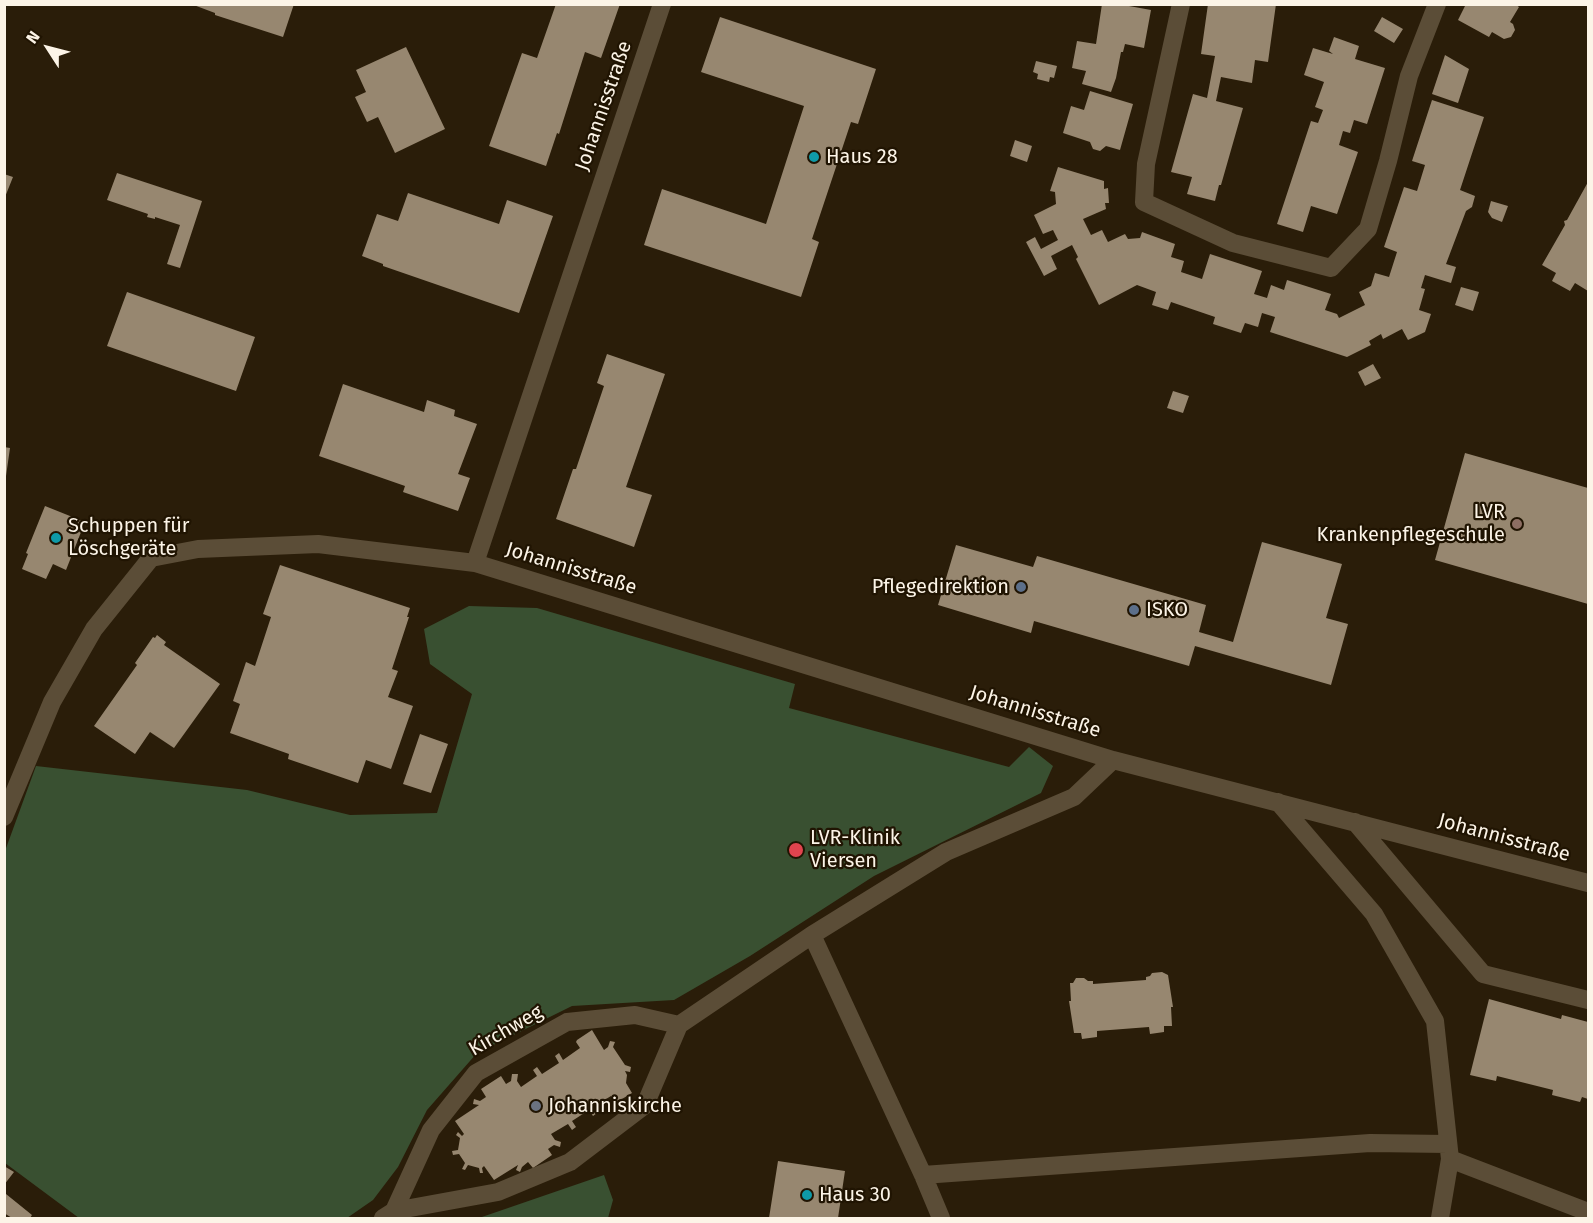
<!DOCTYPE html>
<meta charset="utf-8">
<style>
body{margin:0}
#map{position:relative;width:1593px;height:1223px;overflow:hidden;background:#2a1d09;font-family:"Fira Sans",sans-serif}
canvas{display:block}
.frame{position:absolute;inset:0;border:6px solid #fcf4e7;pointer-events:none}
.north{position:absolute;left:18px;top:18px;width:60px;height:60px;-webkit-text-stroke:4px #201402;paint-order:stroke;rotate:306deg;font-size:16px;font-weight:700;line-height:24px;text-align:center;color:#fcf4e7}
.north::after{content:'';display:block;margin:auto;width:21px;height:27px;background:#fcf4e7;clip-path:polygon(50% 0,100% 100%,50% 72%,0 100%)}
</style>
<div id="map">
<canvas width="1593" height="1223"></canvas>
<div class="frame"></div>
<div class="north">N</div>
</div>
<script>
const g = document.querySelector('canvas').getContext('2d');
g.lineJoin = 'round';
function fillPath(path, color) { g.fillStyle = color; g.fill(path, 'evenodd'); }
const shape = rows => new Path2D(rows.map(r => 'M' + r).join(''));
function stroke(path, color, width, dash) { g.strokeStyle = color; g.lineWidth = width; g.lineCap = dash ? 'butt' : 'round'; g.setLineDash(dash || []); g.stroke(path); }
function write(font, color, halo, rows, align = 'center') {
  g.font = font + ' "Fira Sans",sans-serif'; g.lineWidth = 4.5; g.setLineDash([]); g.textBaseline = 'middle'; g.strokeStyle = halo; g.fillStyle = color; for (const [text, x, y, turn = 0] of rows) {
    g.save(); g.translate(x, y); g.rotate((+turn || 0) * Math.PI / 180); g.textAlign = isNaN(turn) ? turn : align; if (halo) g.strokeText(text, 0, 0); g.fillText(text, 0, 0); g.restore();
  }
}
fillPath(shape([
 [469,606,537,608,795,684,789,708,1009,767,1029,747,1053,766,1041,793,874,876,750,956,674,1000,572,1006,477,1053,427,1110,398,1167,373,1200,347,1218,79,1218,5,1163,5,851,36,766,247,790,350,815,437,813,472,694,430,664,424,629],
 [604,1175,613,1200,608,1218,479,1218]
]), '#395031');
fillPath(shape([
 [191,4,294,4,283,37,215,15,215,13],
 [556,4,620,4,601,58,585,52,559,134,557,133,546,166,489,146,522,53,537,58],
 [1102,4,1118,4,1151,10,1144,48,1125,44,1123,52,1121,52,1116,78,1111,92,1082,84,1086,71,1072,68,1077,41,1096,44],
 [1208,4,1276,4,1268,62,1255,60,1252,83,1221,77,1216,101,1243,108,1221,185,1219,185,1215,201,1187,194,1192,177,1171,172,1193,94,1207,98,1215,56,1201,54],
 [1466,4,1515,4,1519,7,1510,22,1513,24,1515,30,1511,37,1504,39,1492,32,1489,37,1458,20],
 [720,17,876,69,858,124,851,122,812,239,819,242,801,297,644,245,662,189,766,224,804,106,701,72],
 [1382,17,1403,29,1394,43,1374,31],
 [1334,37,1359,46,1355,59,1385,68,1367,124,1354,120,1350,133,1343,131,1339,145,1358,152,1337,214,1311,206,1303,232,1277,224,1311,121,1318,123,1323,110,1315,107,1324,82,1304,75,1313,48,1333,54,1329,51],
 [406,47,445,129,395,153,378,117,367,122,355,97,366,92,356,70],
 [1445,55,1469,69,1458,103,1432,94],
 [1036,61,1057,66,1054,78,1050,77,1049,82,1037,79,1038,74,1033,72],
 [1090,91,1133,104,1120,150,1106,146,1100,151,1093,149,1090,142,1063,133,1071,106,1084,110],
 [1432,100,1484,117,1460,190,1475,196,1472,207,1466,211,1446,264,1456,267,1451,283,1425,275,1421,288,1425,289,1419,310,1431,314,1425,332,1408,340,1402,329,1383,339,1381,334,1369,341,1371,345,1347,357,1270,332,1275,317,1262,313,1258,327,1245,323,1241,333,1213,324,1215,317,1171,302,1168,310,1152,305,1156,292,1137,285,1099,305,1076,259,1078,257,1072,245,1051,256,1057,269,1044,276,1026,242,1035,237,1041,249,1058,240,1053,230,1043,234,1034,215,1056,204,1055,192,1050,191,1058,167,1104,181,1104,189,1108,188,1109,203,1105,203,1106,209,1083,219,1091,235,1102,230,1108,242,1125,234,1128,239,1140,238,1142,232,1175,244,1171,257,1184,261,1181,272,1202,279,1210,254,1262,271,1254,294,1267,298,1271,285,1284,290,1287,280,1331,294,1325,310,1337,314,1339,318,1365,305,1359,292,1371,286,1375,273,1389,277,1397,252,1384,247,1404,187,1417,191,1425,165,1412,161],
 [1015,140,1032,146,1027,162,1010,156],
 [117,173,202,201,180,268,167,264,180,225,155,217,155,219,147,217,148,214,107,200],
 [4,174,13,177,5,197,4,197],
 [1588,182,1588,291,1575,283,1570,291,1552,281,1556,273,1542,265,1565,225,1564,221,1567,220],
 [408,193,499,224,507,200,553,216,519,313,383,266,383,264,362,256,377,214,398,221],
 [1491,201,1508,206,1502,222,1492,218,1488,212],
 [1461,287,1479,292,1473,311,1455,305],
 [127,292,255,337,236,391,107,346],
 [607,354,665,374,626,487,652,495,634,547,556,519,573,469,576,469,604,386,597,383],
 [1373,364,1381,378,1365,386,1358,372],
 [343,384,424,412,427,400,455,410,454,416,477,424,458,474,470,478,458,511,403,492,405,486,319,456],
 [1173,391,1189,396,1183,413,1167,408],
 [4,447,10,448,6,476,4,476],
 [1465,453,1588,488,1588,604,1435,560],
 [45,506,85,522,66,570,53,564,46,579,22,569,28,554,26,553],
 [1262,542,1342,564,1326,618,1348,624,1331,685,1195,646,1189,666,1034,621,1031,633,938,605,956,545,1033,567,1037,556,1206,605,1199,632,1233,642],
 [280,565,410,608,407,617,409,617,392,669,398,671,388,697,413,706,391,769,366,760,358,783,288,759,289,754,230,733,240,704,233,701,246,662,255,666,271,617,263,614],
 [157,635,166,642,164,645,220,684,174,748,150,732,135,754,94,726,137,665,135,663,153,637,155,638],
 [420,734,448,744,431,793,403,784],
 [1162,972,1168,975,1173,1007,1171,1007,1172,1026,1164,1026,1164,1032,1150,1034,1149,1027,1097,1031,1097,1037,1082,1039,1081,1033,1074,1033,1069,1001,1071,1001,1070,983,1073,983,1076,978,1084,978,1088,981,1093,981,1093,984,1146,980,1146,977,1150,976,1152,973],
 [1489,999,1561,1019,1562,1015,1588,1022,1588,1099,1582,1097,1580,1102,1552,1095,1553,1090,1497,1076,1496,1081,1470,1075],
 [592,1030,604,1050,608,1047,610,1041,615,1042,613,1047,625,1065,631,1067,630,1072,625,1071,627,1075,626,1083,632,1093,617,1102,615,1102,611,1096,593,1107,597,1113,593,1116,589,1110,572,1121,576,1127,572,1130,568,1124,551,1134,555,1140,561,1142,560,1147,554,1145,548,1149,552,1155,533,1168,528,1162,522,1167,520,1172,516,1170,518,1165,494,1180,484,1166,482,1168,483,1173,480,1173,479,1168,468,1165,465,1170,462,1169,465,1163,459,1154,453,1155,452,1151,458,1150,460,1138,456,1135,458,1132,462,1136,464,1134,455,1121,479,1105,473,1104,474,1099,480,1101,486,1097,481,1089,501,1076,506,1084,511,1081,512,1074,518,1074,517,1081,521,1087,537,1076,533,1070,537,1067,542,1074,559,1063,555,1056,559,1053,563,1060,580,1048,576,1042,577,1040],
 [778,1161,845,1171,838,1218,769,1218],
 [4,1166,14,1172,4,1185],
 [6,1194,32,1215,30,1218,12,1218,4,1213,4,1197]
]), '#978770');
stroke(shape([
 [662,4,475,563,1113,760,1588,883],
 [1181,4,1146,164,1144,202,1233,243,1331,268,1368,229,1388,161,1409,76,1437,4],
 [1278,802,1374,914,1435,1021,1450,1159,1440,1218],
 [4,817,52,702,94,629,151,558,198,549,318,544,475,563],
 [1355,822,1483,974,1588,1000],
 [812,935,923,1175,941,1218],
 [1450,1159,1588,1212],
 [923,1175,1370,1143,1448,1144],
 [394,1211,431,1130,476,1073,567,1022,635,1015,679,1025],
 [383,1218,394,1211,498,1192,570,1162,645,1105,679,1025,812,935,946,852,1074,797,1113,760]
]), '#5b4d37', 18);
for (const [x, y, r, color] of [
 [814,157,6,"#0f9aa8"],
 [1517,524,6,"#8d6e63"],
 [56,538,6,"#0f9aa8"],
 [1021,587,6,"#5c6f8a"],
 [1134,610,6,"#5c6f8a"],
 [796,850,8,"#e0444e"],
 [536,1106,6,"#6b7280"],
 [807,1195,6,"#0f9aa8"]
]) { const dot = new Path2D(); dot.arc(x, y, r, 0, 2 * Math.PI); g.fillStyle = color; g.fill(dot); stroke(dot, '#201402', 2); }
write('20px', '#fcf4e7', '#201402', [
 ["Johannisstraße",604,106,-71],
 ["Johannisstraße",571,569,17],
 ["Johannisstraße",1035,712,17],
 ["Johannisstraße",1504,838,15],
 ["Kirchweg",506,1031,-30]
]);
write('20px', '#fcf4e7', '#201402', [
 ["Haus 28",826,157],
 ["LVR",1505,512,"right"],
 ["Krankenpflegeschule",1505,535,"right"],
 ["Schuppen für",68,526],
 ["Löschgeräte",68,549],
 ["Pflegedirektion",1009,587,"right"],
 ["ISKO",1146,610],
 ["LVR-Klinik",810,838],
 ["Viersen",810,861],
 ["Johanniskirche",548,1106],
 ["Haus 30",819,1195]
], 'left');
</script>
